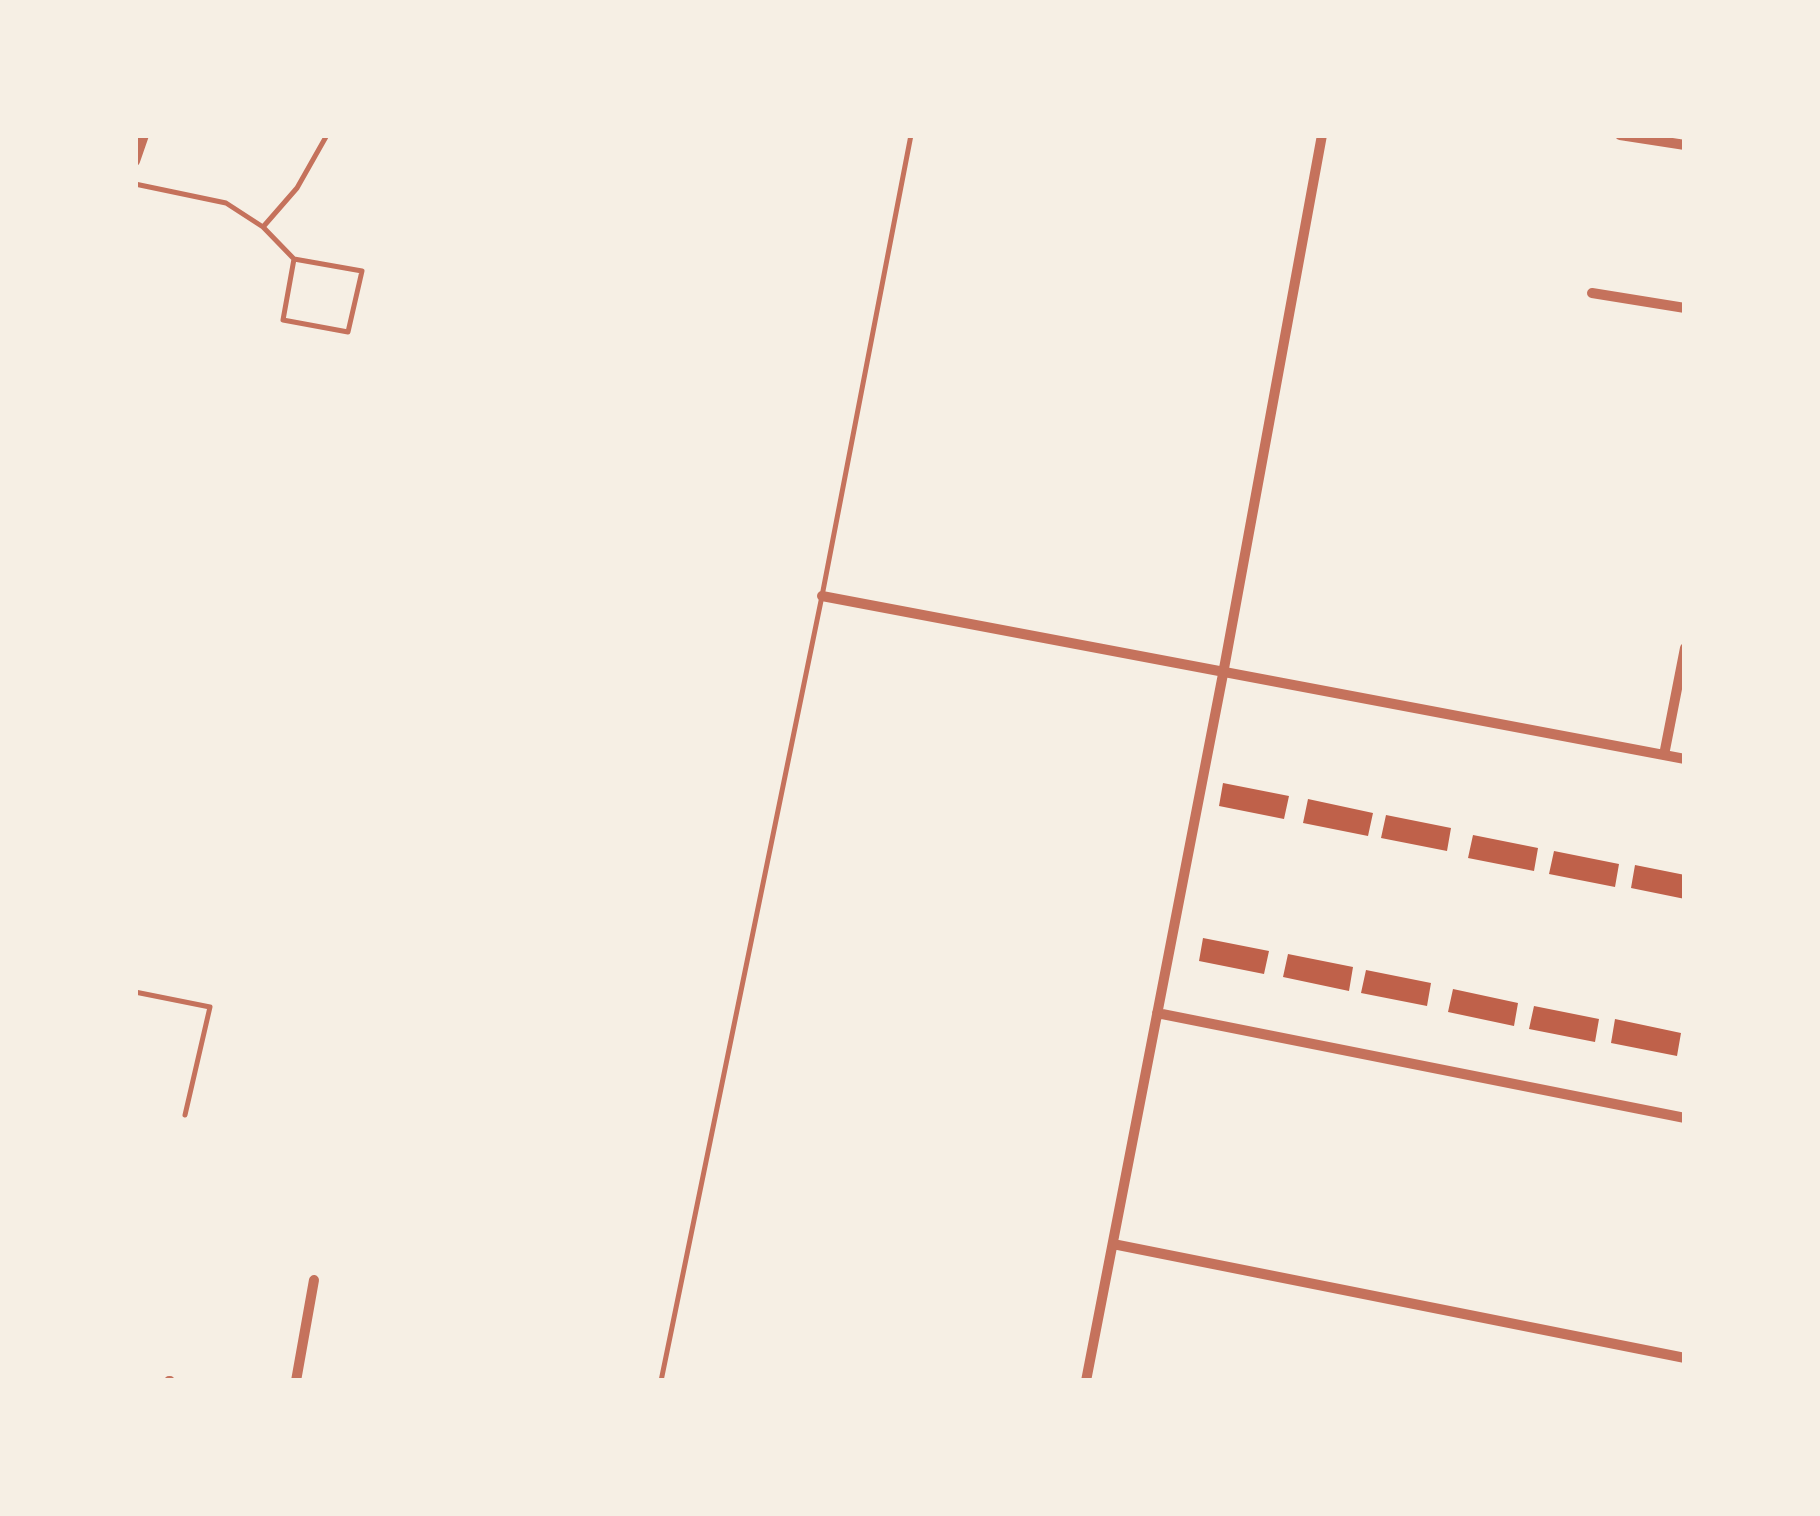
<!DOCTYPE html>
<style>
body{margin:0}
#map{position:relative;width:1820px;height:1516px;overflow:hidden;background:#f6efe4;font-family:"Golos Text",sans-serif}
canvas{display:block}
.frame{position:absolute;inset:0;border:138px solid #f6efe4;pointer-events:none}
</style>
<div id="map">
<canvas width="1820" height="1516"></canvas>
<div class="frame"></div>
</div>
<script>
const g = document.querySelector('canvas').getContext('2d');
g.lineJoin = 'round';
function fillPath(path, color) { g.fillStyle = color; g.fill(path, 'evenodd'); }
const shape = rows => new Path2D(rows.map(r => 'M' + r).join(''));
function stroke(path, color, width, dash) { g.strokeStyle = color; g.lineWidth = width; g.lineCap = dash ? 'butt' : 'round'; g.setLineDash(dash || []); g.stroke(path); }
fillPath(shape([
 [1223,783,1289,796,1284,819,1219,806],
 [1308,799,1373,813,1368,836,1303,823],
 [1386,815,1451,828,1447,851,1381,838],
 [1473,835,1538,848,1534,871,1468,858],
 [1554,851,1619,864,1615,887,1549,874],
 [1635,865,1685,875,1685,899,1631,888],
 [1203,938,1269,951,1264,974,1199,961],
 [1288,954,1353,967,1349,991,1283,977],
 [1366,970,1431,983,1427,1006,1361,993],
 [1453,989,1518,1003,1514,1026,1448,1012],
 [1534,1006,1599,1019,1595,1042,1529,1029],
 [1615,1019,1681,1033,1677,1056,1611,1043]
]), '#bf614a');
stroke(shape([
 [135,184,226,203,263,227,297,188,327,135],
 [263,227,294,259,283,320,348,332,362,271,294,259],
 [135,992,210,1007,185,1115],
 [661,1381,822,596,911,135]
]), '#c5725c', 5);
stroke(shape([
 [1620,135,1685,145],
 [135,161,144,135],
 [1592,293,1685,308],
 [822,596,1685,759],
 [1664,755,1685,648],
 [1157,1013,1685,1118],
 [1113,1244,1685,1358],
 [169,1381,170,1381],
 [296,1381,314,1280],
 [1086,1381,1223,674,1322,135]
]), '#c5725c', 10);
</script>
